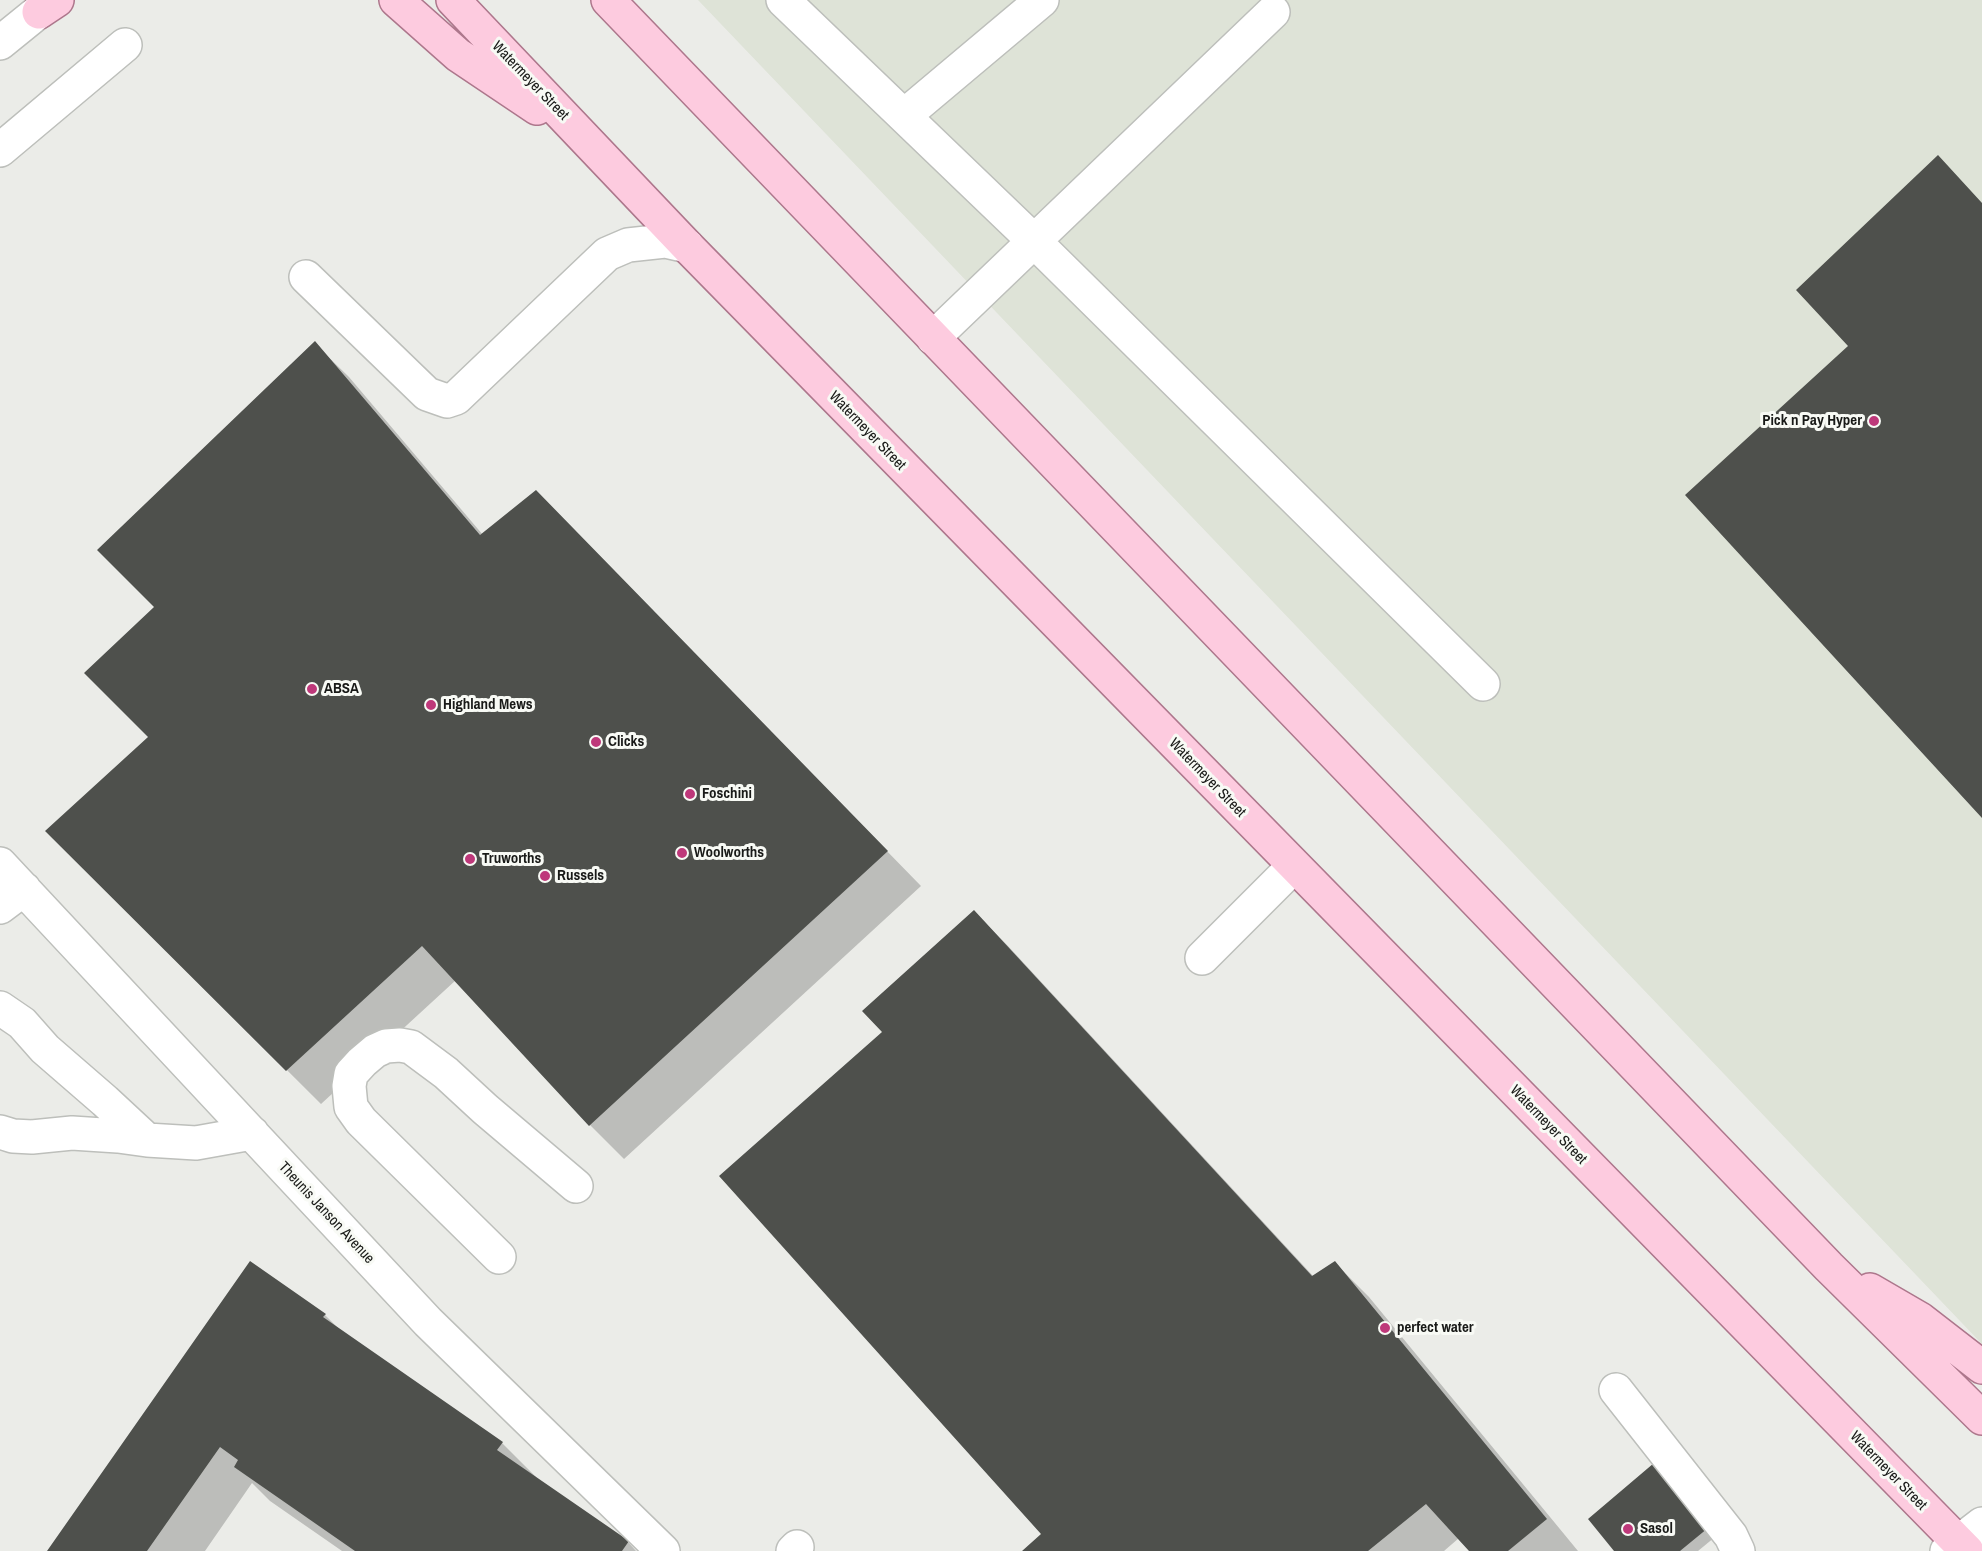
<!DOCTYPE html>
<style>
body{margin:0}
canvas{display:block;background:#ebece8}
</style>
<canvas width="1982" height="1551"></canvas>
<script>
const g = document.querySelector('canvas').getContext('2d');
g.lineJoin = 'round';
function fillPath(path, color) { g.fillStyle = color; g.fill(path, 'evenodd'); }
const shape = rows => new Path2D(rows.map(r => 'M' + r).join(''));
function stroke(path, color, width, dash) { g.strokeStyle = color; g.lineWidth = width; g.lineCap = dash ? 'butt' : 'round'; g.setLineDash(dash || []); g.stroke(path); }
function write(font, color, halo, rows, align = 'center') {
  g.font = font + ' "Archivo Narrow",sans-serif'; g.lineWidth = 6; g.setLineDash([]); g.textBaseline = 'middle'; g.strokeStyle = halo; g.fillStyle = color; for (const [text, x, y, turn = 0] of rows) {
    g.save(); g.translate(x, y); g.rotate((+turn || 0) * Math.PI / 180); g.textAlign = isNaN(turn) ? turn : align; if (halo) g.strokeText(text, 0, 0); g.fillText(text, 0, 0); g.restore();
  }
}
fillPath(shape([
 [698,0,1982,0,1982,1344]
]), '#dee3d7');
fillPath(shape([
 [315,344,349,377,483,535,570,526,921,886,624,1159,590,1125,456,980,321,1104,47,831,150,737,156,607],
 [974,912,1008,946,1314,1277,1335,1263,1369,1297,1578,1551,1471,1551,1459,1538,1444,1551,1024,1551,1043,1534,884,1032],
 [325,1315,342,1332,502,1443,536,1477,536,1478,628,1542,636,1551,342,1551,270,1501,252,1483,205,1551,49,1551],
 [1662,1474,1715,1537,1698,1551,1616,1551]
]), '#0003');
fillPath(shape([
 [1938,155,1982,203,1982,818,1685,495,1848,346,1796,290],
 [315,341,480,535,536,490,888,851,589,1126,422,946,286,1071,45,831,148,737,84,673,154,607,97,550],
 [974,910,1312,1276,1335,1261,1547,1519,1508,1551,1469,1551,1426,1504,1368,1551,1022,1551,1041,1534,719,1176,882,1032,862,1011],
 [250,1261,326,1314,323,1317,503,1442,497,1450,629,1541,622,1551,355,1551,234,1467,238,1460,220,1447,147,1551,47,1551],
 [1654,1463,1708,1528,1680,1551,1614,1551,1588,1519]
]), '#4e504c');
const minor = shape([
 [783,0,1034,241,1483,684],
 [0,43,53,0],
 [904,116,1042,0],
 [0,150,125,45],
 [306,277,427,394,447,401,456,398,607,254,628,245,665,241,687,246],
 [933,338,1273,12],
 [0,864,428,1322,663,1551],
 [0,907,24,889],
 [1202,958,1294,866],
 [0,1008,22,1023,45,1049,105,1101,147,1140],
 [0,1132,13,1136,32,1137,72,1133,118,1136,147,1140,196,1143,252,1133],
 [499,1257,361,1121,351,1107,349,1086,351,1074,362,1062,375,1051,386,1046,400,1045,411,1047,446,1073,485,1109,576,1186],
 [1616,1390,1731,1536,1738,1551],
 [793,1551,797,1547],
 [1947,1551,1982,1524]
]);
const major = shape([
 [396,0,458,55,537,108],
 [453,0,687,246,1967,1551],
 [608,0,1829,1267,1982,1418],
 [39,12,57,0],
 [1870,1290,1920,1319,1982,1367]
]);
stroke(minor, '#bdbfbb', 36);
stroke(major, '#ad778c', 36);
stroke(minor, '#fff', 33);
stroke(major, '#fdcbdf', 33);
for (const [x, y, r, color] of [
 [1874,421,6,"#be387a"],
 [312,689,6,"#be387a"],
 [431,705,6,"#be387a"],
 [596,742,6,"#be387a"],
 [690,794,6,"#be387a"],
 [682,853,6,"#be387a"],
 [470,859,6,"#be387a"],
 [545,876,6,"#be387a"],
 [1385,1328,6,"#be387a"],
 [1628,1529,6,"#be387a"]
]) { const dot = new Path2D(); dot.arc(x, y, r, 0, 2 * Math.PI); g.fillStyle = color; g.fill(dot); stroke(dot, '#f8faf5', 2); }
write('15px', '#191a18', '#f8faf5', [
 ["Watermeyer Street",530,81,46],
 ["Watermeyer Street",867,431,46],
 ["Watermeyer Street",1207,778,46],
 ["Watermeyer Street",1548,1125,46],
 ["Theunis Janson Avenue",326,1213,47],
 ["Watermeyer Street",1888,1471,46]
]);
write('bold 15px', '#191a18', '#f8faf5', [
 ["Pick n Pay Hyper",1862,421,"right"],
 ["ABSA",324,689],
 ["Highland Mews",443,705],
 ["Clicks",608,742],
 ["Foschini",702,794],
 ["Woolworths",694,853],
 ["Truworths",482,859],
 ["Russels",557,876],
 ["perfect water",1397,1328],
 ["Sasol",1640,1529]
], 'left');
</script>
